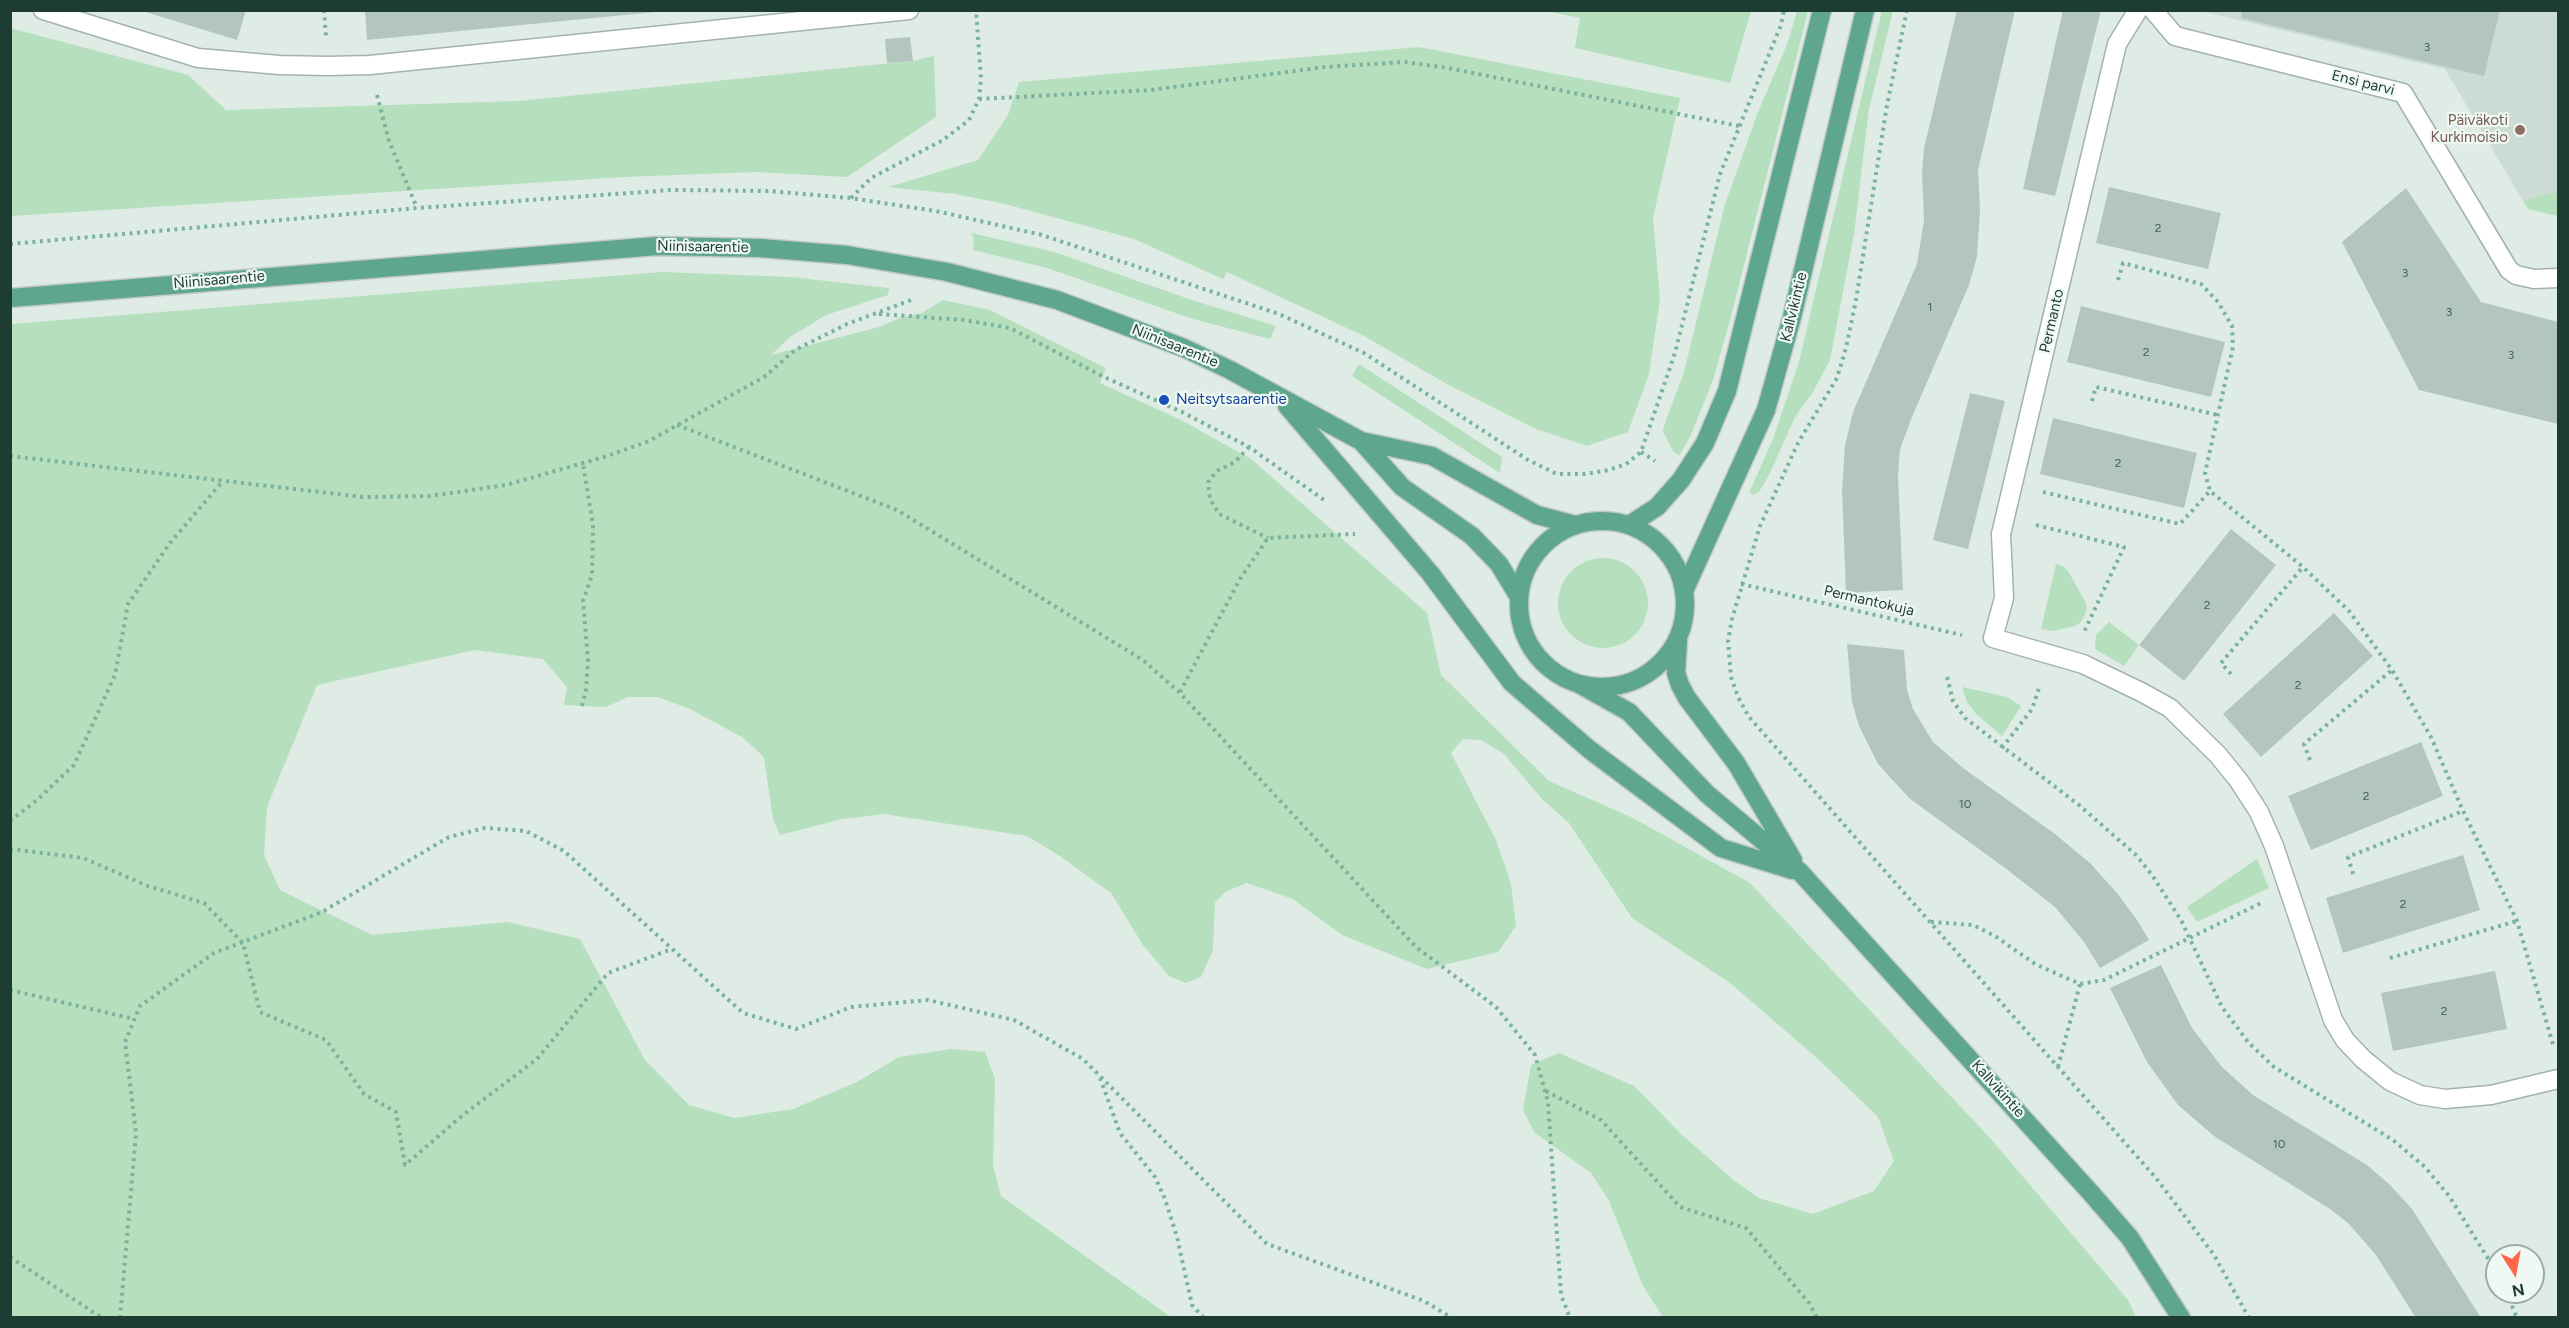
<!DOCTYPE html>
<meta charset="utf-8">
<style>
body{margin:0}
#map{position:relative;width:2569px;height:1328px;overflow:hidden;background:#deece5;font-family:Figtree,sans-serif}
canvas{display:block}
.frame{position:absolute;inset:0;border:12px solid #1e3d32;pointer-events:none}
.north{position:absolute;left:2485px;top:1244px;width:60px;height:60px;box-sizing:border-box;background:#eff8f3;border:2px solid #9bada6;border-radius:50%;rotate:169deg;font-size:16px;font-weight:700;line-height:24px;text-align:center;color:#1e3d32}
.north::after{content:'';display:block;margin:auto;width:21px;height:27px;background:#ff6749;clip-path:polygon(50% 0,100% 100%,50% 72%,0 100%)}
</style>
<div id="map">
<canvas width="2569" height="1328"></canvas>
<div class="frame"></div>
<div class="north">N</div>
</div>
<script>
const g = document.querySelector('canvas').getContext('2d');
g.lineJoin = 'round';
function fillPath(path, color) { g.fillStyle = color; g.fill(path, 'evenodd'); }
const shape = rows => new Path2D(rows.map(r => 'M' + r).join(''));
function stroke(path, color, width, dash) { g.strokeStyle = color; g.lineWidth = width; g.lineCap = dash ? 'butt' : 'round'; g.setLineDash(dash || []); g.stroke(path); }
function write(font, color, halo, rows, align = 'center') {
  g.font = font + ' Figtree,sans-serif'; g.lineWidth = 4.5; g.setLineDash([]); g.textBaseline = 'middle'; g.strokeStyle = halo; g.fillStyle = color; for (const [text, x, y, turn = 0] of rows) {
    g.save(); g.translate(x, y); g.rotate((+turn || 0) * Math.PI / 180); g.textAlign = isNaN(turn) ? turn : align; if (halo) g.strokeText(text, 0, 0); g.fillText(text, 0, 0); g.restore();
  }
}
fillPath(shape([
 [2201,11,2558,11,2558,191,2523,201,2445,69]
]), '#ccdbd3');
fillPath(shape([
 [1882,10,1893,11,1869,109,1854,234,1830,360,1813,392,1795,417,1770,473,1759,492,1753,495,1749,493,1773,439,1799,362],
 [1546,11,1751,11,1730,83,1575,48,1580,18],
 [1797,11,1808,11,1732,313,1713,380,1691,435,1679,456,1673,451,1663,431,1665,423,1684,372,1725,204,1758,112,1788,42],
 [10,28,188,75,226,110,519,101,912,61,934,56,936,117,847,177,756,172,624,177,11,216],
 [1419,47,1680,98,1653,218,1660,299,1649,374,1628,432,1587,446,1536,429,1447,384,1364,336,1227,272,1223,279,1134,239,1005,204,955,194,888,187,978,160,1008,115,1019,82],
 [2558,191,2558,216,2528,209,2523,201],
 [971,233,1054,252,1198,302,1276,326,1270,339,1193,319,1047,268,973,250,974,239],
 [662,272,791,277,889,288,888,295,826,315,790,337,771,355,879,327,902,317,922,313,943,300,990,310,1106,368,1100,383,1179,419,1251,459,1427,613,1441,675,1549,781,1633,818,1750,883,1990,1138,2128,1300,2136,1317,1663,1317,1643,1286,1609,1201,1591,1173,1534,1132,1523,1110,1531,1065,1559,1053,1634,1086,1682,1135,1736,1182,1759,1198,1813,1214,1874,1191,1894,1161,1878,1117,1817,1058,1730,983,1632,918,1569,823,1542,799,1504,754,1481,740,1463,739,1451,753,1496,840,1511,884,1516,926,1498,952,1427,969,1342,935,1293,899,1247,883,1227,891,1215,902,1213,950,1201,977,1186,983,1169,976,1143,945,1111,893,1060,856,1027,836,884,814,842,819,780,835,773,819,764,757,742,737,690,709,658,697,628,697,606,707,564,705,567,687,543,659,475,650,317,685,267,807,264,855,280,890,372,935,507,922,580,939,645,1060,689,1105,734,1118,793,1109,857,1082,899,1057,951,1049,985,1052,995,1079,993,1166,1001,1196,1171,1317,11,1317,11,324],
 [1359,364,1502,457,1500,473,1352,376],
 '1558 603a45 45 0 1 1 90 0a45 45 0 1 1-90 0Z',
 [2056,564,2064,567,2068,571,2086,603,2087,610,2081,622,2075,626,2053,631,2041,629],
 [2109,622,2139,645,2124,666,2095,649,2096,635],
 [1962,687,2007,697,2021,706,2002,736,1976,714,1967,702],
 [2257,859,2269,888,2197,922,2187,907]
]), '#b5dfbd');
fillPath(shape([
 [139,10,246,10,237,40],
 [365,10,656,10,656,12,367,40],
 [1957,10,2015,10,1978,170,1980,210,1977,256,1969,285,1912,417,1900,449,1898,476,1903,590,1846,593,1842,490,1845,445,1853,412,1917,264,1924,220,1922,173,1924,148],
 [2063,10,2101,10,2055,196,2023,189],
 [2242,10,2500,10,2484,76,2241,18],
 [910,37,913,61,887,63,885,39],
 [2109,187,2221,213,2208,269,2096,243],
 [2406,188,2481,302,2558,322,2558,424,2419,390,2342,242],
 [2081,306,2225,342,2211,397,2067,362],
 [1970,393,2005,401,1968,549,1933,540],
 [2053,418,2197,453,2184,508,2040,474],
 [2231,529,2276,565,2184,681,2139,645],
 [2334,613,2373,656,2261,757,2223,714],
 [1847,644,1904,650,1907,690,1913,709,1933,742,1963,768,2055,834,2090,863,2117,893,2137,920,2149,940,2100,968,2084,942,2055,907,2005,868,1909,798,1878,764,1859,726,1852,702],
 [2421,742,2443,796,2311,850,2288,796],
 [2463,855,2480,910,2343,953,2326,898],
 [2161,965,2192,1028,2222,1067,2253,1095,2367,1165,2390,1185,2412,1209,2481,1318,2416,1318,2376,1255,2348,1223,2330,1209,2214,1136,2178,1105,2147,1062,2110,988],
 [2495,971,2507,1029,2393,1051,2381,993]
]), '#b3c6bd');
const minor = shape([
 [43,10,198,58,279,65,328,66,370,65,909,10],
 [2138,10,2117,44,2001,534,2004,598,1993,638,2083,664,2143,693,2170,708,2218,755,2239,781,2259,812,2274,846,2333,1020,2345,1040,2363,1059,2390,1081,2420,1095,2445,1099,2491,1095,2558,1079],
 [2153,10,2175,36,2403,93,2509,270,2516,275,2534,279,2558,278]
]);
const major = shape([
 [10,298,657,246,760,248,847,255,947,272,1057,300,1184,348,1230,370,1361,441,1432,456,1537,515,1575,525],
 [1287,406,1430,573,1512,683,1590,750,1721,848,1792,870],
 [1361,441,1402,487,1472,536,1499,564,1519,597],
 '1519 604a83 83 0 1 1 166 0a83 83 0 1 1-166 0Z',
 [1629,525,1657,507,1681,480,1705,443,1727,391,1822,10],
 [1684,591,1766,410,1792,317,1865,10],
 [1678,640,1676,673,1680,685,1687,698,1736,763,1793,860],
 [1579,684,1629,712,1707,794,1800,872,2090,1192,2130,1238,2181,1318]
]);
stroke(minor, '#a1b4ac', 21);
stroke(major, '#c0c9c6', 21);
stroke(shape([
 [324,10,326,37],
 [1907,10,1887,105,1856,300,1846,348,1837,378,1798,443,1760,526,1732,619,1728,641,1731,677,1738,697,1749,717,2156,1178,2214,1255,2249,1318],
 [377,95,389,141,417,208],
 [979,99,1151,90,1325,67,1405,62,1448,68,1739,126],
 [851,198,871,178,943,140,969,120,979,99,981,79,976,10],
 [10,244,417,208,672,190,769,191,850,198,936,211,1042,235,1279,314,1364,353,1528,460,1557,474,1585,474,1609,470,1626,464,1641,452,1675,353,1720,174,1781,25,1784,10],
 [2118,280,2123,263,2201,284,2218,302,2232,326,2233,347,2205,473,2210,491,2303,567,2349,611,2392,670,2431,737,2463,811,2517,921,2554,1048],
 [879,314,964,320,1010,328,1102,376,1182,412,1249,447,1324,500],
 [2092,401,2096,387,2218,415],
 [677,425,897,510,1143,660,1180,693,1416,947,1496,1007,1535,1055,1548,1102,1561,1295,1570,1318],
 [1249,447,1235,462,1217,471,1208,482,1210,499,1219,514,1268,538],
 [1641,452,1655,461],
 [10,456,363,497,430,496,506,485,604,457,649,441,764,377,795,350,847,324,914,299],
 [2043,492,2180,524,2210,491],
 [2036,525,2124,547,2084,632],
 [1741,584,1962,635],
 [2231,674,2221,663,2303,567],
 [1947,677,1953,701,1965,718,2079,805,2136,855,2152,875,2181,920,2222,1007,2248,1042,2274,1067,2393,1140,2425,1167,2449,1196,2497,1273],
 [1180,692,1240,579,1268,538,1355,534],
 [582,706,586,690,588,660,583,601,592,575,593,525,583,464],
 [2002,748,2032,709,2040,685],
 [2310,760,2304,744,2392,670],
 [10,821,36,801,74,765,115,675,128,604,170,543,222,482],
 [10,849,83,858,148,886,204,903,243,943,260,1012,326,1040,364,1094,396,1112,405,1165,463,1115,537,1059,608,973,672,949],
 [2353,874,2348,857,2463,811],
 [1931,922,1973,925,1995,936,2035,964,2080,984,2104,980,2261,903],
 [2390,958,2517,921],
 [10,990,134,1019],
 [2058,1067,2080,984],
 [1100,1078,1120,1133,1155,1177,1165,1199,1177,1237,1192,1305,1204,1318],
 [1546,1091,1601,1120,1680,1207,1746,1228,1809,1303,1817,1318],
 [10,1257,102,1318],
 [2506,1292,2517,1318],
 [120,1318,136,1133,125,1042,140,1006,214,953,322,912,449,837,485,828,526,831,564,851,743,1013,796,1029,851,1007,928,1000,1014,1020,1083,1059,1267,1244,1424,1301,1452,1318]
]), '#7bb29d', 4, [3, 4.5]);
stroke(minor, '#fff', 18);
stroke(major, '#5ea68d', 18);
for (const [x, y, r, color] of [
 [2520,130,6,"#8d6e63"],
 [1164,400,6,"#1a4fb4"]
]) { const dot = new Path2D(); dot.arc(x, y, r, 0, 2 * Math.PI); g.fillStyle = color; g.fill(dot); stroke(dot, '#eff8f3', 2); }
write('12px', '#435f55', null, [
 ["3",2427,47],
 ["2",2158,228],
 ["3",2405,273],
 ["1",1930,307],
 ["3",2449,312],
 ["2",2146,352],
 ["3",2511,355],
 ["2",2118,463],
 ["2",2207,605],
 ["2",2298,685],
 ["2",2366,796],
 ["10",1965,804],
 ["2",2403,904],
 ["2",2444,1011],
 ["10",2279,1144]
]);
write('15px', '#1e3d32', '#eff8f3', [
 ["Ensi parvi",2363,83,14],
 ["Niinisaarentie",703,247,1],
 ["Niinisaarentie",219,280,-5],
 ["Kallvikintie",1794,307,-76],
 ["Permanto",2052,321,-77],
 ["Niinisaarentie",1175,346,22],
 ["Permantokuja",1869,601,13],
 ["Kallvikintie",1998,1089,48]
]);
write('15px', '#785e54', '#eff8f3', [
 ["Päiväkoti",2508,121],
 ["Kurkimoisio",2508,138]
], 'right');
write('15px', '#164399', '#eff8f3', [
 ["Neitsytsaarentie",1176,400]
], 'left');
</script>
